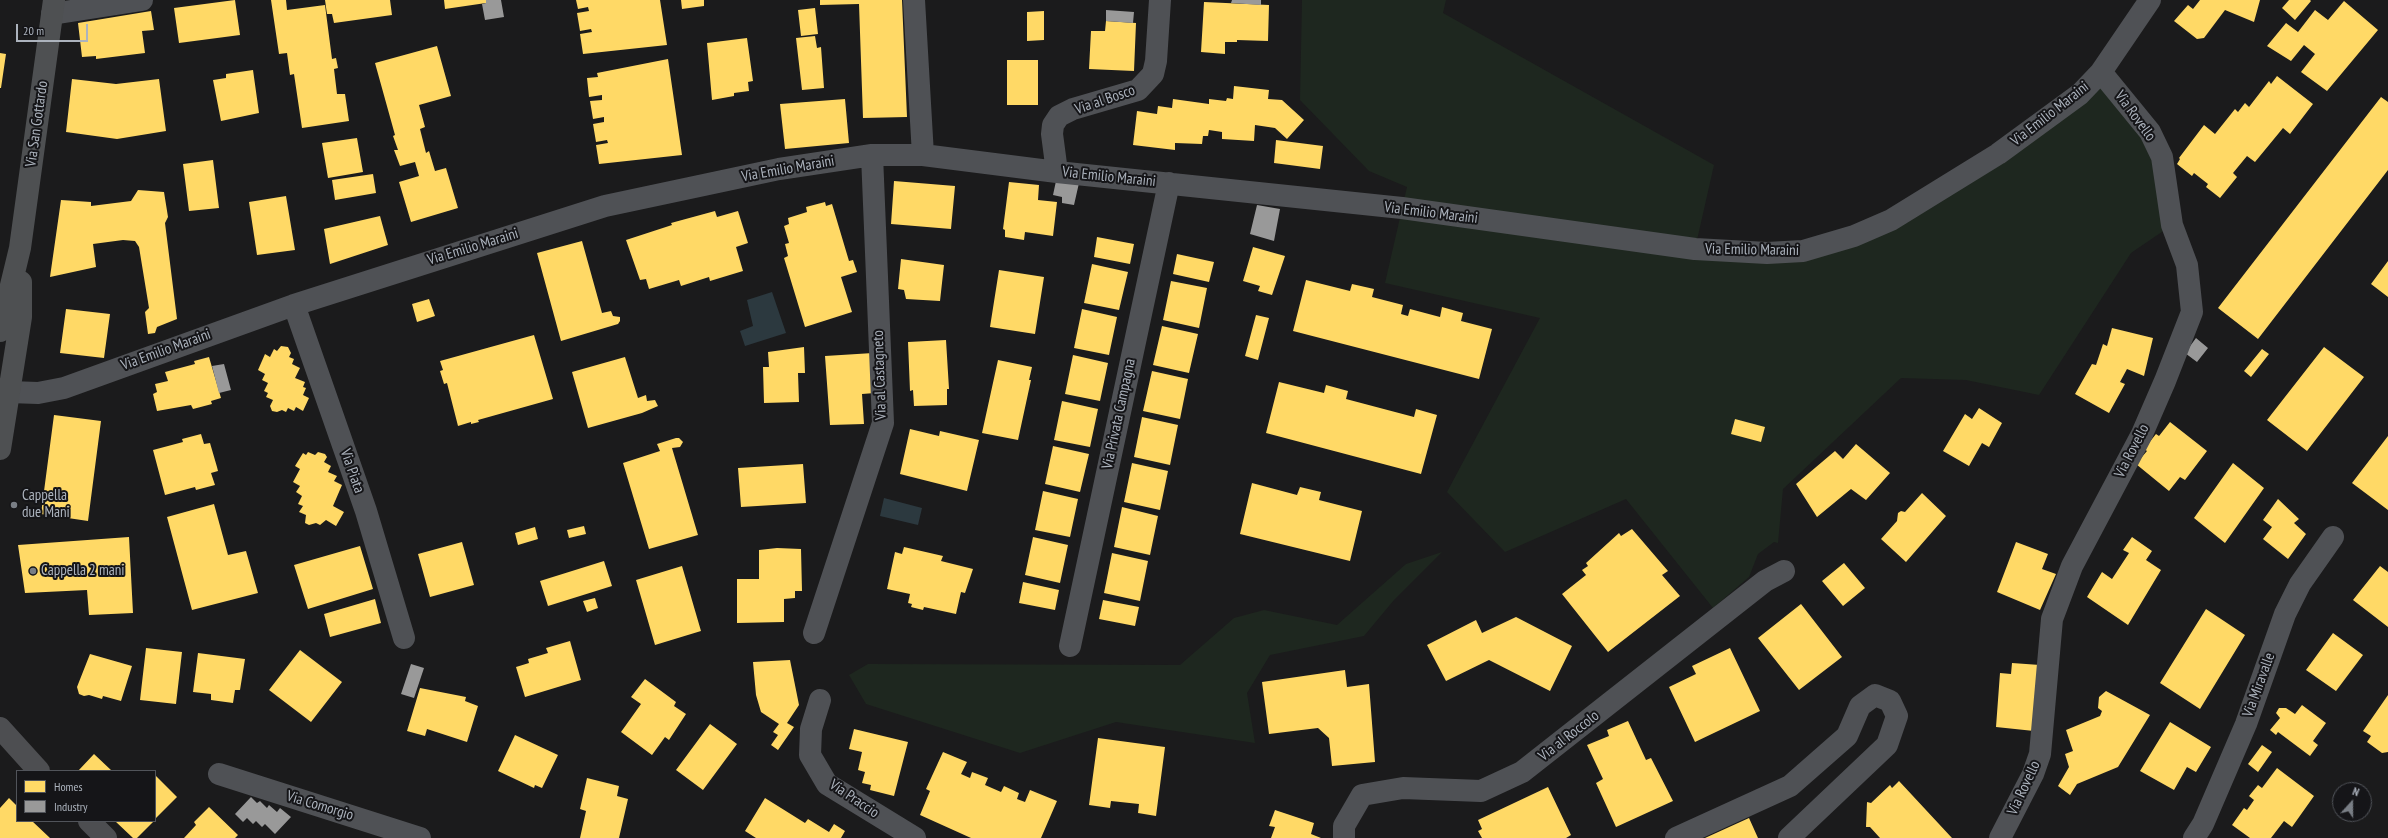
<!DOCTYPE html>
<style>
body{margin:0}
#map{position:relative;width:2388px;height:838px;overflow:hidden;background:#1b1b1c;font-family:"PT Sans Narrow",sans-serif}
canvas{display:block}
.legend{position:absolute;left:16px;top:770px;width:140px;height:52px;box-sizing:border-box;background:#151518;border:1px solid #51545a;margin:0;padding:5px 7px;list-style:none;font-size:12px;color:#acb3bd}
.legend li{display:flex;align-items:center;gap:8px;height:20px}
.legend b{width:20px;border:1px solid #51545a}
.north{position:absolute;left:2332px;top:782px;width:40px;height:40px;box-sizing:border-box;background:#151518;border:1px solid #51545a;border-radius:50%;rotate:21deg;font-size:11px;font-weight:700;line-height:16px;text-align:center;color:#acb3bd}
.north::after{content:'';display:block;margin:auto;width:14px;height:18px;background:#797e85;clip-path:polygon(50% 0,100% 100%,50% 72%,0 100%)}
.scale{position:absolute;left:16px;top:24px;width:72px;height:18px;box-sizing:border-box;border:2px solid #acb3bd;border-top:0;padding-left:5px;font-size:12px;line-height:14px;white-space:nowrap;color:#acb3bd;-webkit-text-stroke:3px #151518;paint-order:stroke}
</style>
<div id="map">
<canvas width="2388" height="838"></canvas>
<ul class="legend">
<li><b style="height:11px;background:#ffd966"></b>Homes</li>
<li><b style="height:11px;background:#999"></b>Industry</li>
</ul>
<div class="north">N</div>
<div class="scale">20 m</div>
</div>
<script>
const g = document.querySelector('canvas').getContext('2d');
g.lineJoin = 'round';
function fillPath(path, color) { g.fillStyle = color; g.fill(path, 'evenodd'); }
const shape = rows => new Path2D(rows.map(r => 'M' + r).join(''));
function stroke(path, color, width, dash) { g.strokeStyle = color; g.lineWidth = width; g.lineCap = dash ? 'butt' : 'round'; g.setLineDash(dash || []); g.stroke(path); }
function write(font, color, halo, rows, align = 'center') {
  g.font = font + ' "PT Sans Narrow",sans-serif'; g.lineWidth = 4; g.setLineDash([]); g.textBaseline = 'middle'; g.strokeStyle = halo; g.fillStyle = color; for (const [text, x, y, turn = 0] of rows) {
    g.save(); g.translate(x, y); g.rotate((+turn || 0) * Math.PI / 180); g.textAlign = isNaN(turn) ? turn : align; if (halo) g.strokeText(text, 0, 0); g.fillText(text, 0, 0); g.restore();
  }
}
fillPath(shape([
 [1302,0,1446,0,1443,13,1714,165,1695,249,1767,253,1891,220,2101,72,2150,132,2172,225,2131,253,2039,395,1966,380,1901,378,1783,489,1778,543,1774,542,1758,554,1749,577,1713,608,1626,499,1505,552,1447,492,1540,318,1385,283,1407,187,1369,171,1300,100],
 [1442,552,1394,600,1364,636,1270,655,1247,693,1255,743,1116,722,1020,753,866,704,849,675,868,664,1180,665,1234,618,1264,610,1337,625,1406,564]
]), '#1e271f');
fillPath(shape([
 [772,292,786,333,745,346,740,331,753,326,747,300],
 [884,498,922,508,918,525,880,516]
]), '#2c393f');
fillPath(shape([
 [235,0,240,35,179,43,174,8],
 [271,0,286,0,287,10,325,5,332,59,336,58,338,68,334,69,337,94,345,94,349,121,302,128,294,74,290,75,287,53,279,54],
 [325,0,390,0,392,15,334,23,332,14,327,14],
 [444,0,486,0,486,3,445,9],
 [576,0,660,0,667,45,583,54,580,34,592,32,591,29,580,31,577,13,589,11,588,7,578,9],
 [681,0,704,0,704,6,682,9],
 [820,0,902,0,907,117,863,118,859,4,820,5],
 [2200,0,2260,0,2254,22,2225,10,2204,38,2197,39,2174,21,2188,5,2193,9],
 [2289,0,2310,0,2311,1,2295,20,2282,8],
 [2344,1,2378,30,2327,91,2301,72,2315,54,2304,45,2291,61,2267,46,2286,23,2298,32,2315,10,2328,20],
 [1204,2,1269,5,1268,41,1237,40,1237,42,1225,42,1225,54,1201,52],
 [815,8,818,34,801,36,798,10],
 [151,11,154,30,142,31,145,53,96,59,96,56,82,57,78,23],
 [1044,11,1044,40,1027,41,1027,12],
 [1106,21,1136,23,1134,71,1089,69,1091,31,1105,31],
 [815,36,817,48,821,47,824,88,802,90,796,38],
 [747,38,753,81,748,82,749,91,734,93,734,96,712,100,707,43],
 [437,46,451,96,419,105,425,127,420,129,426,153,429,151,435,171,446,168,458,208,411,222,399,182,419,176,415,162,400,166,394,150,398,150,393,136,395,135,375,63],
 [0,53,6,54,1,88,0,88],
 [668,59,682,155,599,164,596,145,608,143,607,140,596,142,593,124,604,122,604,117,593,119,590,101,602,100,602,95,589,97,587,78,598,77,597,73],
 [1007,60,1038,60,1038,105,1007,105],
 [253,70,259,113,221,121,213,80,226,78,226,74],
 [2277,76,2313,104,2290,134,2283,128,2255,162,2247,156,2233,173,2237,177,2220,198,2206,187,2208,184,2194,173,2192,176,2177,164,2180,159,2179,158,2204,125,2215,134,2235,109,2238,112,2245,103,2249,107,2269,81,2271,84],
 [72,79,116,84,159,79,166,131,117,139,66,132],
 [1234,86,1269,90,1268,99,1282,100,1304,120,1287,139,1275,128,1255,125,1254,141,1222,139,1222,132,1209,130,1208,136,1203,136,1202,144,1175,143,1175,150,1133,145,1137,111,1157,114,1158,106,1172,108,1173,99,1209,104,1209,99,1226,101,1227,98,1233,99],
 [2381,97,2388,102,2388,170,2258,339,2218,308],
 [845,99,849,143,785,149,780,104],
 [357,138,363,172,328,178,322,143],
 [1276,140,1323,146,1320,169,1274,163],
 [213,160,219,208,189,211,183,164],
 [373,174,376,193,335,200,332,180],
 [894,181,955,186,951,229,891,224],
 [1009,182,1039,185,1038,200,1057,202,1053,236,1025,232,1024,240,1005,237,1005,230,1003,229],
 [138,190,164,192,168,217,165,223,177,319,157,327,155,333,148,334,145,312,149,308,139,247,135,241,123,240,93,244,96,267,50,277,61,200,91,202,91,206,131,201],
 [286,196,295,250,257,255,249,202],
 [825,202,826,206,832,204,849,261,853,260,857,272,841,277,852,312,805,327,784,258,788,256,785,244,789,243,784,226,789,224,788,218,807,212,806,207],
 [715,211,717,217,738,211,748,243,736,247,743,271,710,281,709,277,681,286,679,280,649,289,646,279,640,280,626,240,672,225,671,223],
 [380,216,388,245,330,264,324,229],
 [1097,237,1134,244,1130,264,1094,257],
 [582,241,602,313,611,311,613,316,620,317,620,321,618,324,561,341,537,253],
 [1253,247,1285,256,1272,295,1258,291,1260,286,1243,281],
 [1177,254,1214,262,1209,282,1173,274],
 [901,259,944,265,940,301,906,299,904,290,898,289],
 [2388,261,2388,297,2371,284],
 [1092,264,1128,272,1119,310,1084,303],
 [999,270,1044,277,1035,334,990,327],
 [1306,280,1350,291,1352,284,1374,289,1372,297,1403,305,1401,314,1408,316,1410,309,1440,317,1442,307,1463,313,1461,321,1492,329,1479,379,1293,331],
 [1171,281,1207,288,1199,328,1163,320],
 [429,299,435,316,417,322,412,304],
 [66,309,110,314,104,358,60,353],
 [1082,309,1117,317,1109,355,1074,348],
 [1256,315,1269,318,1258,360,1245,356],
 [1162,326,1198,334,1189,373,1153,365],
 [2112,328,2153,338,2144,376,2127,369,2120,382,2125,384,2109,413,2075,394,2092,364,2096,365,2103,344,2107,346],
 [534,335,553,399,478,420,479,422,471,424,471,422,458,426,447,383,444,384,440,371,443,370,440,361],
 [946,340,949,389,947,389,947,405,914,406,913,390,910,391,908,342],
 [281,346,288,347,291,353,289,357,294,359,292,364,300,368,295,378,305,382,303,387,306,388,303,395,309,398,303,411,296,407,294,411,288,408,286,412,282,410,277,412,272,411,270,406,273,400,266,397,268,393,264,391,268,383,262,380,265,374,258,370,265,354,270,357,274,349,277,351],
 [804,347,805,373,798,373,799,402,764,403,763,367,769,367,768,352],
 [2324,347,2364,377,2307,451,2267,420],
 [2262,349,2269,354,2251,377,2244,371],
 [873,353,875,393,862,394,864,424,830,425,825,356],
 [1073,355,1108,363,1100,401,1065,394],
 [209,357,221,398,211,401,212,404,193,409,191,405,157,411,153,394,157,392,155,384,168,381,165,372,195,364,194,361],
 [625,357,638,398,646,395,647,401,655,400,658,406,642,413,588,428,572,372],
 [998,360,1032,367,1029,380,1031,380,1018,440,982,433],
 [1152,371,1188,379,1180,419,1143,411],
 [1279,382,1324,393,1326,385,1348,391,1346,399,1414,417,1416,409,1437,415,1421,474,1266,433],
 [1062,401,1098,409,1090,447,1054,440],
 [1979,408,2002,423,1989,447,1982,443,1969,466,1943,451,1965,414,1972,419],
 [54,415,101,421,88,521,41,514],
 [1142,417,1178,425,1170,465,1134,457],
 [1735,419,1765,427,1761,442,1731,434],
 [2170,422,2207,451,2185,480,2180,477,2169,491,2136,464,2147,451,2144,449,2156,434,2159,436],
 [910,429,939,436,940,431,979,440,967,491,900,474],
 [201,434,204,444,210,443,217,467,218,471,211,473,215,485,196,490,195,487,165,495,153,450,183,442,182,439],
 [2388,436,2388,510,2352,483],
 [676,438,679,438,683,442,680,447,672,448,698,535,649,549,623,463,660,451,657,444],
 [1856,444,1890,473,1866,500,1851,489,1817,517,1796,484,1835,451,1843,459],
 [1053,446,1089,454,1080,492,1045,484],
 [308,452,315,455,318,452,325,454,327,457,324,462,331,466,328,472,337,476,334,481,342,485,333,506,344,512,336,526,326,520,320,525,316,523,309,525,305,523,306,515,299,512,303,506,298,504,302,496,296,492,300,486,293,482,300,469,295,466,303,453,306,455],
 [1132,463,1168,471,1160,510,1124,502],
 [2233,463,2264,488,2225,543,2194,518],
 [803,464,806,503,741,507,738,468],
 [1252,483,1297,495,1300,487,1321,492,1319,500,1362,511,1350,561,1240,534],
 [1043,491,1078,499,1070,537,1035,530],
 [1922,493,1946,516,1906,562,1881,539,1897,521,1898,513,1901,511,1905,512],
 [2278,499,2299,519,2294,523,2306,534,2288,559,2263,539,2272,527,2263,520],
 [214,504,228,555,246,551,258,593,192,610,167,517],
 [1122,507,1158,516,1150,555,1114,547],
 [584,526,586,534,569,538,567,530],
 [535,527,538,539,518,545,515,533],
 [1632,529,1668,571,1662,575,1680,596,1608,652,1562,594,1586,575,1582,570,1588,566,1586,563,1619,533,1621,536],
 [129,537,133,613,89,615,87,590,25,593,18,545],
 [1033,537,1068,545,1060,583,1025,575],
 [2132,537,2152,551,2146,560,2161,570,2128,625,2087,597,2102,572,2112,579,2129,553,2123,550],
 [462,542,474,585,430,597,418,554],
 [2016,542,2048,554,2042,569,2056,574,2040,610,1997,592],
 [360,546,373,589,308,609,294,565],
 [904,547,943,556,941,561,973,569,965,593,961,592,956,614,924,607,923,610,911,607,912,604,908,603,910,594,887,589,895,552,902,554],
 [777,548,801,549,802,591,795,591,795,598,784,599,784,622,737,623,737,579,759,579,759,550],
 [1112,553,1148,561,1140,601,1104,593],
 [604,561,612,586,548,606,540,581],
 [1844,563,1865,588,1843,606,1822,581],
 [682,566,701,631,655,645,636,580],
 [2380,566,2388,572,2388,627,2353,600],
 [1023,582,1059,590,1055,610,1019,603],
 [595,598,598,608,587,612,583,601],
 [375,599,381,623,330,637,324,614],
 [1103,600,1139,607,1135,626,1099,619],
 [1801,604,1842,657,1799,690,1758,638],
 [2206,609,2245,635,2200,709,2160,683],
 [1516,617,1572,646,1550,691,1489,660,1446,681,1427,645,1476,620,1482,633],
 [2333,633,2363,655,2336,691,2306,670],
 [570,641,581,680,525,697,516,667,529,663,528,659,548,653,546,648],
 [146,648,182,652,176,704,140,700],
 [1730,648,1760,711,1695,742,1669,687,1696,674,1692,666],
 [300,650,342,682,311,722,269,690],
 [198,653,245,659,240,690,235,690,233,703,211,700,211,694,193,692],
 [90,654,132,666,121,701,103,696,102,699,89,695,84,696,79,694,77,687],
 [790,660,799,705,787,723,794,727,778,750,771,745,778,735,773,732,779,724,761,712,756,695,753,662],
 [2012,663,2040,665,2034,731,1996,727,2000,673,2011,674],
 [1345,670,1347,687,1369,684,1375,762,1332,766,1329,738,1318,728,1269,734,1262,682],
 [645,679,676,702,674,706,686,714,669,740,665,737,652,755,621,732,641,704,631,697],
 [420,688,466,697,465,701,478,706,467,742,427,729,425,736,407,731],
 [2106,691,2150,715,2118,767,2077,784,2070,795,2058,786,2069,767,2065,754,2073,751,2066,730,2100,716,2102,711,2098,708,2099,697],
 [2388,695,2388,752,2382,753,2367,742,2371,736,2363,731],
 [2302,705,2326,723,2313,741,2318,745,2310,756,2278,732,2276,735,2270,730,2280,718,2276,713,2279,708,2286,708,2295,714],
 [1628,721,1646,760,1651,758,1673,801,1616,827,1596,783,1603,779,1587,745,1609,736,1607,730],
 [2170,722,2211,747,2196,772,2187,767,2174,790,2140,771],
 [710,724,737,744,703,790,676,770],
 [854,729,908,742,894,796,870,790,871,785,862,783,865,772,858,770,862,752,849,749],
 [515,735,558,755,542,788,535,785,534,788,498,771],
 [1098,738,1165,747,1156,816,1138,813,1139,804,1111,801,1110,808,1089,805],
 [2262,745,2272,752,2258,772,2248,764],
 [943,752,967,762,961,774,970,778,972,772,988,778,985,785,1001,792,1004,786,1019,793,1017,799,1025,802,1030,790,1057,801,1041,838,971,838,920,815,930,791,926,789],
 [94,754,112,771,78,771],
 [2277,768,2314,796,2292,827,2284,821,2271,838,2250,838,2232,825,2244,808,2247,810,2254,800,2249,796,2258,785,2262,788],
 [155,775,177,797,155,819],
 [587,778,619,786,617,796,628,799,619,838,580,838,586,811,580,809],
 [1899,781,1952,838,1880,838,1870,827,1866,827,1867,802,1871,803,1890,785,1892,788],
 [1548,787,1571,835,1566,838,1482,838,1478,831,1482,829,1478,820],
 [9,798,17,806,17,821,32,821,50,838,0,838,0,808],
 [765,798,805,823,808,819,829,832,834,824,845,831,841,838,756,838,745,831],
 [209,807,238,835,235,838,184,838,196,825,194,822],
 [1275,810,1314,823,1311,834,1321,838,1271,838,1275,827,1269,826],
 [1749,818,1758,838,1705,838],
 [115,821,154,821,137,838,133,838]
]), '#ffd966');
fillPath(shape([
 [486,0,501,0,504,17,485,20,482,4,486,3],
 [1232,0,1261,0,1261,5,1231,3],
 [1106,10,1134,12,1133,23,1106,21],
 [1056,181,1079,183,1074,205,1062,203,1062,197,1053,195],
 [1257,205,1280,209,1274,241,1250,234],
 [2196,338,2208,348,2197,362,2185,353],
 [224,364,231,390,219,393,212,366],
 [411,664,424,668,414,698,401,694],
 [251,797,257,803,260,801,267,808,269,805,277,812,280,808,291,817,275,834,265,824,262,827,256,821,253,824,247,818,243,822,235,814]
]), '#999');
stroke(shape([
 [914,0,923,155],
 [52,14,142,0],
 [1057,172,1052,134,1053,125,1059,116,1073,109,1138,90,1153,74,1156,61,1160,0],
 [294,305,366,511,404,638],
 [0,389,9,392,38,393,64,388,294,305,605,206,779,169,872,155,923,155,1057,172,1402,208,1695,249,1767,253,1803,251,1854,236,1891,220,1998,154,2080,94,2101,72,2150,0],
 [814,633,883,423,872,155],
 [1070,646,1169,183],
 [820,700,811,729,810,755,827,784,915,838],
 [219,774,420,838],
 [1344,838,1344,826,1362,795,1403,788,1481,791,1522,772,1765,581,1784,571],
 [1676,838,1790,786,1847,736,1860,706,1875,695,1890,701,1897,716,1887,745,1789,838],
 [2000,838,2033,774,2040,754,2052,619,2072,566,2142,434,2165,381,2192,312,2187,265,2172,225,2162,157,2150,132,2101,72],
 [2194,838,2203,824,2246,724,2285,614,2300,584,2333,537]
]), '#4f5155', 22);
stroke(shape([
 [0,331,20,248,54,0],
 [0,449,21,317,21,282]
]), '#4e5052', 22);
stroke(shape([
 [0,728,39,771],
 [89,821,106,838]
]), '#4d4e51', 22);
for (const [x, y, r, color] of [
 [14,505,4,"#797e85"],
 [33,571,4,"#797e85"]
]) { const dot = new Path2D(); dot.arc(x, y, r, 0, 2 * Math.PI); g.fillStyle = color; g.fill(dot); stroke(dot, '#151518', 1.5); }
write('15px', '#acb3bd', '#151518', [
 ["Via al Bosco",1105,100,-19],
 ["Via Emilio Maraini",2050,114,-38],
 ["Via Rovello",2135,116,54],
 ["Via San Gottardo",37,124,-82],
 ["Via Emilio Maraini",788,169,-10],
 ["Via Emilio Maraini",1109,177,6],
 ["Via Emilio Maraini",1431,213,7],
 ["Via Emilio Maraini",473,247,-17],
 ["Via Emilio Maraini",1752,250,1],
 ["Via Emilio Maraini",166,350,-20],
 ["Via al Castagneto",880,375,-92],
 ["Via Privata Campagna",1119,414,-78],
 ["Via Rovello",2132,451,-63],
 ["Via Piata",352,471,71],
 ["Via Miravalle",2259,685,-70],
 ["Via al Roccolo",1569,736,-38],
 ["Via Rovello",2024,788,-65],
 ["Via Praccio",854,799,34],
 ["Via Comorgio",320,806,17]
]);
write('15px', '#acb3bd', '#151518', [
 ["Cappella",22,496],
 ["due Mani",22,513],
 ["Cappella 2 mani",41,571]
], 'left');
</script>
